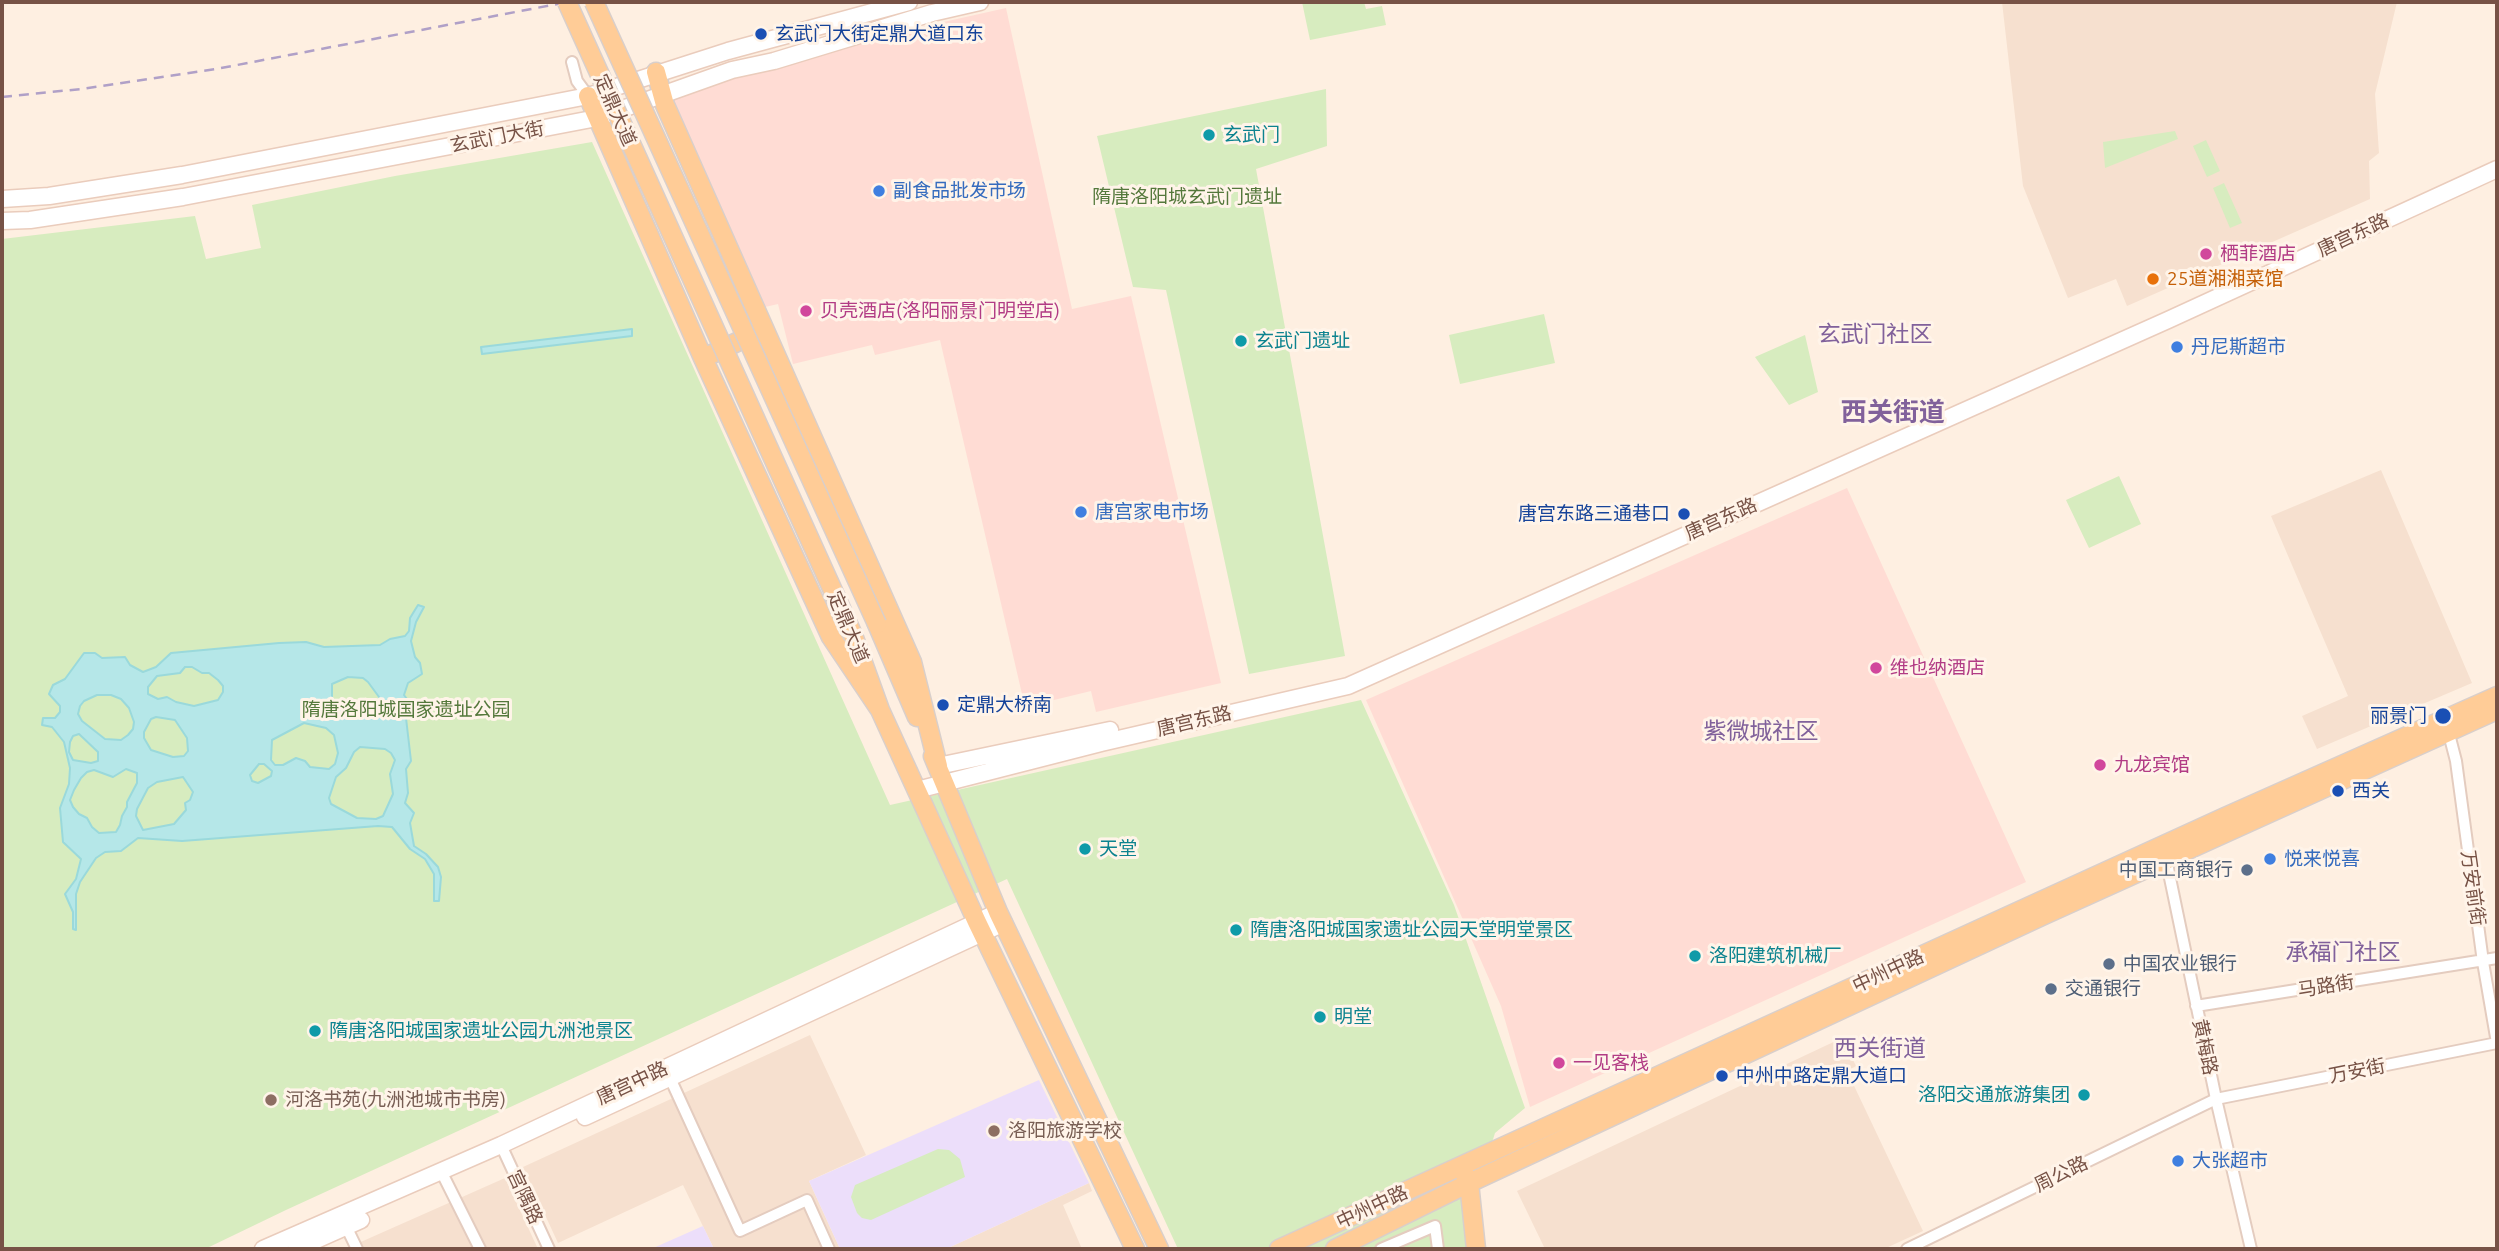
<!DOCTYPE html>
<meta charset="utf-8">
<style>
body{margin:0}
#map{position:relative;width:2499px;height:1251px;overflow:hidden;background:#feefe1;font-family:Ubuntu,sans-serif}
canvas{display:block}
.frame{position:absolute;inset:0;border:4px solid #775246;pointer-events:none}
</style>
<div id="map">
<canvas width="2499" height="1251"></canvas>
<div class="frame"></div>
</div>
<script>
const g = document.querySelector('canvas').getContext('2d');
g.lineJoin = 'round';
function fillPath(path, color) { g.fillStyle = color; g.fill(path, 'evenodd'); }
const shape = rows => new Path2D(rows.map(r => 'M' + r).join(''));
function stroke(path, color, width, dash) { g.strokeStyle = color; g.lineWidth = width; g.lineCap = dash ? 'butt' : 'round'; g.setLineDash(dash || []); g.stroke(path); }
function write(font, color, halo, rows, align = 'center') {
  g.font = font + ' Ubuntu,"Noto Sans SC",sans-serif'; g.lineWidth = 6; g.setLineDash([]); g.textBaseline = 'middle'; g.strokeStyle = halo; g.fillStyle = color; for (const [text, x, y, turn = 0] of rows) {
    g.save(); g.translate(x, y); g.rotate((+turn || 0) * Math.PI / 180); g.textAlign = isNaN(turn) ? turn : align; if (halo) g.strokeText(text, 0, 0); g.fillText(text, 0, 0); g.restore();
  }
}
fillPath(shape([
 [2002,2,2397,2,2375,94,2379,153,2369,161,2370,199,2127,306,2116,279,2068,298,2023,186],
 [2381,470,2472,683,2317,749,2302,716,2348,696,2271,516],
 [810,1035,866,1155,809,1181,840,1249,714,1249,683,1185,558,1243,523,1167],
 [1842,1038,1856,1066,1847,1071,1923,1231,1884,1249,1545,1249,1517,1191],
 [505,1178,538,1249,345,1249],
 [1089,1183,1092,1191,1063,1205,1082,1249,946,1249]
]), '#f6e0cf');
fillPath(shape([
 [1006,8,1072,309,1131,296,1221,683,1096,712,1091,691,1025,707,940,340,875,355,872,345,793,364,778,304,765,307,671,97,890,34],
 [1847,488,2026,882,1530,1107,1501,1006,1366,700]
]), '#ffdcd4');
fillPath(shape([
 [1039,1080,1089,1183,946,1249,840,1249,809,1181],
 [703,1226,714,1249,651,1249]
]), '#ecdefa');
fillPath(shape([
 [1302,2,1364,2,1366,9,1382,6,1386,25,1310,40],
 [1326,89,1327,146,1256,169,1345,656,1249,674,1166,290,1133,287,1097,136],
 [2175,131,2178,139,2105,168,2103,142],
 [2206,140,2220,171,2207,177,2193,146],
 [592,142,890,805,1361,700,1454,905,1525,1108,1495,1133,1467,1222,1469,1249,1178,1249,1007,879,286,1210,205,1249,3,1249,2,239,195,216,206,259,261,248,252,205,395,176],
 [2224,183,2242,223,2230,228,2213,188],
 [1544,314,1555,363,1460,384,1449,335],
 [1805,335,1818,392,1789,405,1755,357],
 [2119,476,2141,524,2089,548,2066,500],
 [938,1149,949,1150,960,1159,965,1177,871,1220,862,1218,857,1213,851,1197,855,1185]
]), '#d7ecbf');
const water = shape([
 [632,329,632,336,482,354,481,347,632,329],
 [418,605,424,607,416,622,411,641,415,657,420,663,422,674,408,683,404,695,412,706,414,718,406,718,411,761,406,769,408,793,405,803,414,813,410,823,414,846,426,854,438,867,441,877,439,901,434,901,434,874,425,859,410,849,392,827,378,826,182,841,138,838,121,851,105,852,96,858,80,882,76,894,76,930,73,929,73,912,65,894,76,879,81,859,63,842,60,808,69,784,70,768,64,742,52,727,42,725,43,718,55,718,60,712,60,706,49,694,53,685,65,679,84,653,95,653,102,658,125,657,130,665,143,672,156,667,171,653,279,643,306,642,324,647,380,645,390,639,405,636,409,631,410,618,418,605],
 [185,667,192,667,202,673,209,673,218,680,223,686,223,692,218,700,194,706,176,702,167,697,158,699,148,694,148,687,157,676,180,673,185,667],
 [348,677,363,678,368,682,379,697,379,712,366,713,360,711,356,705,336,702,332,698,332,684,348,677],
 [97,695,111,695,121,699,129,708,134,722,133,729,128,735,121,740,105,739,82,721,78,714,80,706,84,701,97,695],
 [156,717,175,720,187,738,188,751,184,756,173,757,151,750,144,738,144,732,151,719,156,717],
 [304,723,326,728,334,735,338,753,335,764,329,769,310,767,305,761,296,758,283,765,275,765,271,760,272,740,304,723],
 [79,734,98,752,98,761,91,763,73,760,69,752,70,742,73,736,79,734],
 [360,747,385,749,391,753,395,760,390,774,393,794,383,816,376,819,357,818,331,804,329,798,336,777,346,768,354,752,360,747],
 [259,764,264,764,272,771,271,776,258,783,252,781,250,775,259,764],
 [126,769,137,773,137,783,127,802,127,807,122,816,120,825,116,832,99,833,92,827,87,818,79,814,73,807,70,800,74,790,81,778,87,772,94,770,113,777,126,769],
 [183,777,193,792,190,800,185,803,186,810,174,824,143,830,136,816,137,809,148,788,157,782,183,777]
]);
fillPath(water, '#b5e7e8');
stroke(water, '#9ad9db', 2);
const street = shape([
 [572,62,577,81,588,96],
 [2449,734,2456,761,2483,962,2497,1043],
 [2165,854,2216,1099,2251,1249],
 [2196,1006,2497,958],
 [670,1078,740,1231,807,1200,829,1249],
 [501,1145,549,1249],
 [441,1171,480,1249],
 [344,1222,357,1249],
 [1381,1249,1435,1226,1438,1249],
 [1907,1249,2216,1099,2497,1043]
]);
const secondary = shape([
 [2,199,49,196,182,175,588,96,728,51,909,2],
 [2,221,30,220,183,197,597,118,732,70,774,61,932,13,980,2],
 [938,766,1110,730],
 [917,790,1101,743,1348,686,2168,320,2497,169],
 [585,1117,1004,923],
 [263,1249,501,1145,998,912],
 [296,1249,361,1220]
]);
const primary = shape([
 [656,72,665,105,912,662,938,766],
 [588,96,703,358,831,637,880,710],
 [710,355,760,331],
 [877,624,917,717],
 [853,635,880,710,977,922,1135,1249],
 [933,756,998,912,1159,1249],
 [1464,1173,1469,1183,1476,1249],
 [1279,1249,2225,817,2497,696],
 [1335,1249,1469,1183,2044,915,2497,710]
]);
stroke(street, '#e4ccbf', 14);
stroke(secondary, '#eaccbc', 19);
stroke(primary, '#d9cfcb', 21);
stroke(street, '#fff', 10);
stroke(secondary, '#fff', 16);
stroke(primary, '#ffcc97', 18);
stroke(shape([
 [2,97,81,89,216,69,568,2]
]), '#b0a0c7', 2.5, [10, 7]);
const primaryBridge = shape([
 [567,2,853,635],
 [594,2,877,624]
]);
stroke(primaryBridge, '#d9cfcb', 21, []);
stroke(primaryBridge, '#ffcc97', 18);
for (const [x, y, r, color] of [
 [761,34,7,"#1a4fb4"],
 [1209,135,7,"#0f9aa8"],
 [879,191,7,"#3f7fe0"],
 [2206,254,7,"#d1479c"],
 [2153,279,7,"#e8710a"],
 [806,311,7,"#d1479c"],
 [1241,341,7,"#0f9aa8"],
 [2177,347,7,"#3f7fe0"],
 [1081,512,7,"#3f7fe0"],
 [1684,514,7,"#1a4fb4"],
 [1876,668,7,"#d1479c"],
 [943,705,7,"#1a4fb4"],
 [2443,716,9,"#1a4fb4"],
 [2100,765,7,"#d1479c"],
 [2338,791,7,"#1a4fb4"],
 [1085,849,7,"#0f9aa8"],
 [2270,859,7,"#3f7fe0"],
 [2247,870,7,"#5c6f8a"],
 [1236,930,7,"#0f9aa8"],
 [1695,956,7,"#0f9aa8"],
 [2109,964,7,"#5c6f8a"],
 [2051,989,7,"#5c6f8a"],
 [1320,1017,7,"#0f9aa8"],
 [315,1031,7,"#0f9aa8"],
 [1559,1063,7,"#d1479c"],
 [1722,1076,7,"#1a4fb4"],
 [2084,1095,7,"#0f9aa8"],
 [271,1100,7,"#8d6e63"],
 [994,1131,7,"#8d6e63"],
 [2178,1161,7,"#3f7fe0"]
]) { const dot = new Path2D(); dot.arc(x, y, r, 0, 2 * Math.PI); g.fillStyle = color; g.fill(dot); stroke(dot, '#fff4e9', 2.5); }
write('19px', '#164399', '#fff4e9', [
 ["玄武门大街定鼎大道口东",775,34],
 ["唐宫东路三通巷口",1670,514,"right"],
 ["定鼎大桥南",957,705],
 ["丽景门",2427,716,"right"],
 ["西关",2352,791],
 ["中州中路定鼎大道口",1736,1076]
], 'left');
write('19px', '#775246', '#fff4e9', [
 ["定鼎大道",615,110,66],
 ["玄武门大街",497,137,-11],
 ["唐宫东路",2353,235,-25],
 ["唐宫东路",1721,519,-24],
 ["定鼎大道",848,627,67],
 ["唐宫东路",1194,721,-13],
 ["万安前街",2473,888,82],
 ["中州中路",1888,971,-25],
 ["马路街",2326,986,-9],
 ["黄梅路",2205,1047,78],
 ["万安街",2357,1071,-11],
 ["唐宫中路",632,1083,-25],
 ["周公路",2061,1174,-26],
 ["宫隅路",525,1197,65],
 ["中州中路",1372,1207,-25]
]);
write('19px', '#0d838f', '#fff4e9', [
 ["玄武门",1223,135],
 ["玄武门遗址",1255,341],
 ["天堂",1099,849],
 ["隋唐洛阳城国家遗址公园天堂明堂景区",1250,930],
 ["洛阳建筑机械厂",1709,956],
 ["明堂",1334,1017],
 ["隋唐洛阳城国家遗址公园九洲池景区",329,1031],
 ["洛阳交通旅游集团",2070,1095,"right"]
], 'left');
write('19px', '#366cbe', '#fff4e9', [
 ["副食品批发市场",893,191],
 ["丹尼斯超市",2191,347],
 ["唐宫家电市场",1095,512],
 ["悦来悦喜",2284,859],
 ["大张超市",2192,1161]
], 'left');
write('19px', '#54783b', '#fff4e9', [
 ["隋唐洛阳城玄武门遗址",1187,197],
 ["隋唐洛阳城国家遗址公园",406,710]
]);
write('19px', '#b23c85', '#fff4e9', [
 ["栖菲酒店",2220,254],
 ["贝壳酒店(洛阳丽景门明堂店)",820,311],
 ["维也纳酒店",1890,668],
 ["九龙宾馆",2114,765],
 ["一见客栈",1573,1063]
], 'left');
write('19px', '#c56008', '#fff4e9', [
 ["25道湘湘菜馆",2167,279]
], 'left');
write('19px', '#4e5e75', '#fff4e9', [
 ["中国工商银行",2233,870,"right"],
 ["中国农业银行",2123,964],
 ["交通银行",2065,989]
], 'left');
write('19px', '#785e54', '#fff4e9', [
 ["河洛书苑(九洲池城市书房)",285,1100],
 ["洛阳旅游学校",1008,1131]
], 'left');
write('23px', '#81619b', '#fff4e9', [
 ["玄武门社区",1875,334],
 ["紫微城社区",1761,731],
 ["承福门社区",2343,952],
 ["西关街道",1880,1048]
]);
write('bold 26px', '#81619b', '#fff4e9', [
 ["西关街道",1893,412]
]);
</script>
